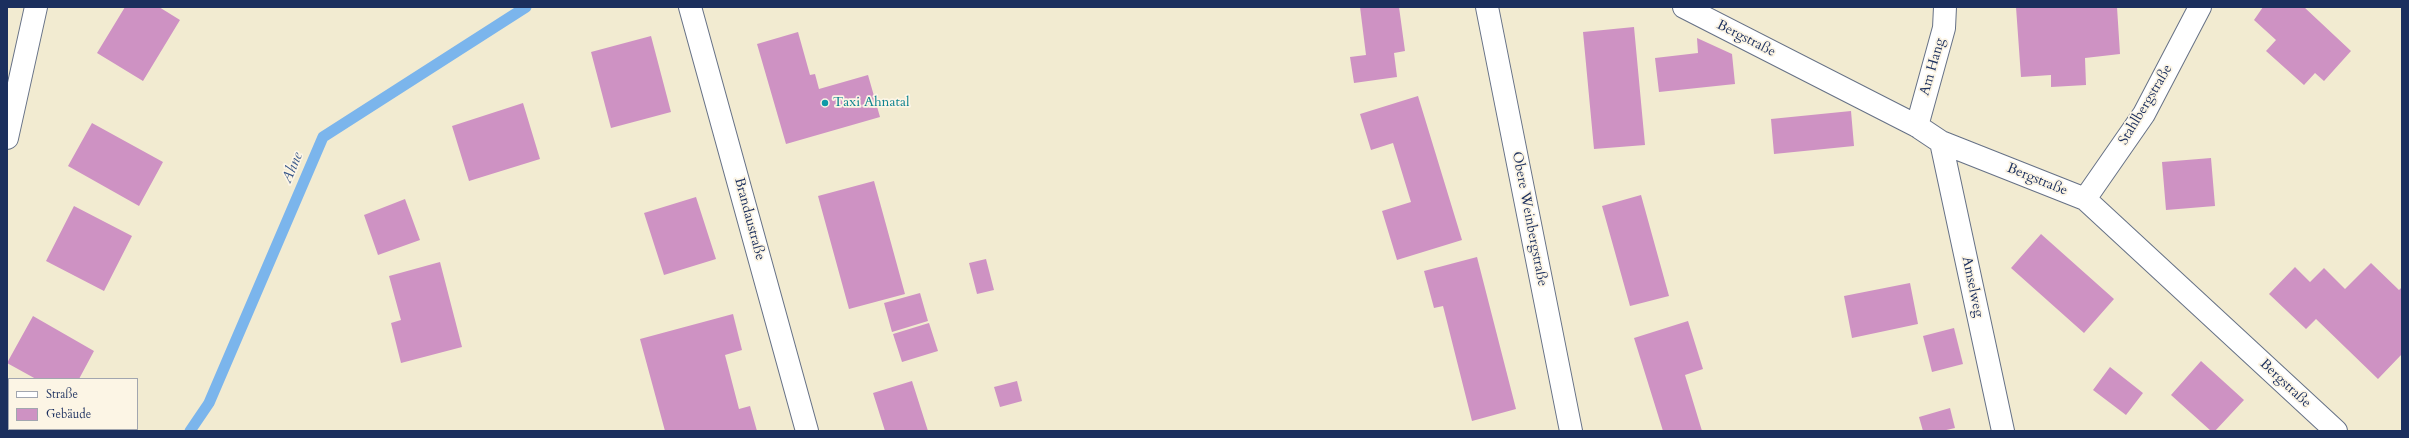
<!DOCTYPE html>
<meta charset="utf-8">
<style>
body{margin:0}
#map{position:relative;width:2409px;height:438px;overflow:hidden;background:#f2ebd1;font-family:Cardo,serif}
canvas{display:block}
.frame{position:absolute;inset:0;border:8px solid #1b2f5e;pointer-events:none}
.legend{position:absolute;left:8px;top:378px;width:130px;height:52px;box-sizing:border-box;background:#fcf5e5;border:1px solid #a2a6af;margin:0;padding:5px 7px;list-style:none;font-size:12px;color:#1b2f5e}
.legend li{display:flex;align-items:center;gap:8px;height:20px}
.legend b{width:20px;border:1px solid #a2a6af}
</style>
<div id="map">
<canvas width="2409" height="438"></canvas>
<div class="frame"></div>
<ul class="legend">
<li><b style="height:5px;background:#fff"></b>Straße</li>
<li><b style="height:11px;background:#ce92c3"></b>Gebäude</li>
</ul>
</div>
<script>
const g = document.querySelector('canvas').getContext('2d');
g.lineJoin = 'round';
const shape = rows => new Path2D(rows.map(r => 'M' + r).join(''));
function stroke(path, color, width, dash) { g.strokeStyle = color; g.lineWidth = width; g.lineCap = dash ? 'butt' : 'round'; g.setLineDash(dash || []); g.stroke(path); }
function fillPath(path, color) { g.fillStyle = color; g.fill(path, 'evenodd'); }
function write(font, color, halo, rows, align = 'center') {
  g.font = font + ' Cardo,serif'; g.lineWidth = 3.5; g.setLineDash([]); g.textBaseline = 'middle'; g.strokeStyle = halo; g.fillStyle = color; for (const [text, x, y, turn = 0] of rows) {
    g.save(); g.translate(x, y); g.rotate((+turn || 0) * Math.PI / 180); g.textAlign = isNaN(turn) ? turn : align; if (halo) g.strokeText(text, 0, 0); g.fillText(text, 0, 0); g.restore();
  }
}
stroke(shape([
 [190,431,209,403,323,137,526,7]
]), '#7bb5ec', 11);
fillPath(shape([
 [125,7,159,7,180,20,143,81,97,53],
 [1360,7,1399,7,1405,51,1394,53,1397,77,1354,83,1350,57,1366,55],
 [2016,7,2117,7,2120,54,2085,58,2086,85,2051,87,2051,75,2021,77],
 [2263,7,2304,7,2351,51,2324,81,2315,73,2304,85,2266,51,2276,40,2254,20],
 [1634,27,1645,145,1594,149,1583,32],
 [798,32,810,75,815,74,819,89,868,75,880,117,786,144,757,44],
 [651,36,671,112,611,128,591,52],
 [1697,38,1732,54,1735,84,1659,92,1655,58,1698,53],
 [1418,96,1462,240,1397,260,1382,211,1411,202,1393,143,1371,150,1360,114],
 [523,103,540,159,469,181,452,126],
 [1851,111,1854,146,1774,154,1771,119],
 [92,123,163,162,139,206,68,166],
 [2211,158,2215,206,2166,210,2162,162],
 [874,181,905,294,849,309,818,196],
 [1641,195,1669,296,1630,306,1602,206],
 [696,197,716,259,664,275,644,213],
 [405,199,420,240,378,255,364,215],
 [74,206,132,236,104,291,46,261],
 [2041,234,2114,299,2084,333,2011,268],
 [1477,257,1516,409,1472,421,1443,306,1434,308,1424,271],
 [986,259,994,290,977,294,969,263],
 [440,262,462,347,401,363,391,323,401,320,389,276],
 [2371,263,2399,290,2402,287,2402,354,2378,379,2316,319,2306,329,2269,294,2295,267,2310,282,2324,268,2345,289],
 [1910,283,1918,324,1852,338,1844,296],
 [920,293,928,321,892,332,884,303],
 [733,314,742,350,725,355,739,409,750,406,757,431,665,431,640,339],
 [33,316,94,351,79,379,36,379,7,363],
 [1688,321,1703,369,1685,375,1702,431,1663,431,1634,338],
 [929,323,938,351,902,362,893,334],
 [1954,328,1963,364,1932,372,1923,336],
 [2201,361,2244,400,2215,431,2211,431,2171,395],
 [2110,367,2143,393,2126,415,2093,390],
 [912,381,928,431,885,431,873,393],
 [1017,381,1022,401,1000,407,994,387],
 [7,383,9,385,9,401,7,400],
 [1950,408,1955,428,1942,431,1923,431,1919,417]
]), '#ce92c3');
const minor = shape([
 [690,7,807,431],
 [1487,7,1571,431],
 [1684,7,1917,126,1941,142,2085,199,2336,431],
 [1917,126,1944,28,1945,7],
 [7,138,36,7],
 [1941,142,2003,431],
 [2085,199,2144,114,2200,7]
]);
stroke(minor, '#667186', 24);
stroke(minor, '#fff', 22);
for (const [x, y, r, color] of [
 [825,103,4,"#0f9aa8"]
]) { const dot = new Path2D(); dot.arc(x, y, r, 0, 2 * Math.PI); g.fillStyle = color; g.fill(dot); stroke(dot, '#fcf5e5', 1.5); }
write('14px', '#1b2f5e', '#fcf5e5', [
 ["Bergstraße",1746,39,27],
 ["Am Hang",1933,67,-74],
 ["Stahlbergstraße",2146,105,-59],
 ["Bergstraße",2037,180,22],
 ["Brandaustraße",749,219,75],
 ["Obere Weinbergstraße",1529,219,79],
 ["Amselweg",1972,287,78],
 ["Bergstraße",2285,384,43]
]);
write('14px', '#0d838f', '#fcf5e5', [
 ["Taxi Ahnatal",833,103]
], 'left');
write('italic 15px', '#385789', '#fcf5e5', [
 ["Ahne",293,168,-67]
]);
</script>
